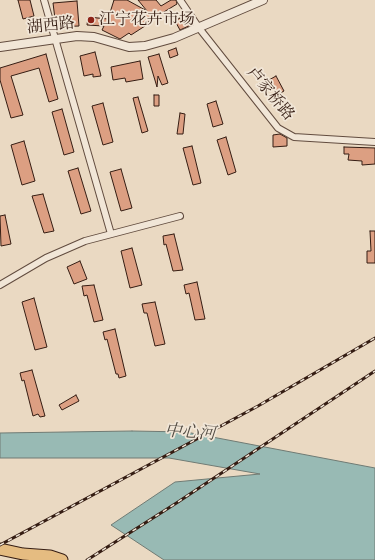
<!DOCTYPE html>
<meta charset="utf-8">
<style>
body{margin:0}
canvas{display:block;background:#ead9c2}
</style>
<canvas width="375" height="560"></canvas>
<script>
const g = document.querySelector('canvas').getContext('2d');
g.lineJoin = 'round';
function fillPath(path, color) { g.fillStyle = color; g.fill(path, 'evenodd'); }
const shape = rows => new Path2D(rows.map(r => 'M' + r).join(''));
function stroke(path, color, width, dash) { g.strokeStyle = color; g.lineWidth = width; g.lineCap = dash ? 'butt' : 'round'; g.setLineDash(dash || []); g.stroke(path); }
function write(font, color, halo, rows, align = 'center') {
  g.font = font + ' Alegreya,"Noto Serif SC",serif'; g.lineWidth = 3.5; g.setLineDash([]); g.textBaseline = 'middle'; g.strokeStyle = halo; g.fillStyle = color; for (const [text, x, y, turn = 0] of rows) {
    g.save(); g.translate(x, y); g.rotate((+turn || 0) * Math.PI / 180); g.textAlign = isNaN(turn) ? turn : align; if (halo) g.strokeText(text, 0, 0); g.fillText(text, 0, 0); g.restore();
  }
}
const water = shape([
 [132,431,186,432,375,468,375,560,164,560,111,525,175,482,260,474,169,458,0,458,0,433,132,431]
]);
fillPath(water, '#98bab4');
stroke(water, '#707b74', 1);
const building = shape([
 [18,0,30,0,34,16,23,19,18,0],
 [114,0,127,0,147,11,138,0,156,0,161,6,171,0,176,0,177,4,144,24,145,26,131,35,129,33,120,39,102,30,104,26,87,25,88,17,108,19,114,0],
 [77,1,79,26,56,27,53,3,77,1],
 [180,18,183,23,189,21,191,25,180,30,175,21,180,18],
 [176,48,178,55,170,58,168,51,176,48],
 [95,52,101,76,93,77,93,74,84,76,80,56,95,52],
 [46,54,58,99,49,102,39,68,11,76,23,115,11,118,0,80,0,68,46,54],
 [159,54,168,83,162,85,158,76,157,87,148,57,159,54],
 [140,61,143,79,126,82,125,78,113,80,111,67,140,61],
 [276,76,284,91,277,95,269,80,276,76],
 [154,95,159,95,159,106,154,106,154,95],
 [138,97,148,131,142,133,133,98,138,97],
 [216,101,223,124,213,127,207,104,216,101],
 [103,103,113,142,103,145,92,106,103,103],
 [62,109,74,152,64,155,52,112,62,109],
 [180,113,185,114,183,134,177,134,180,113],
 [280,134,287,138,287,146,273,147,273,135,280,134],
 [226,137,236,172,228,175,217,140,226,137],
 [24,141,35,181,22,185,11,145,24,141],
 [192,146,201,183,193,185,183,148,192,146],
 [344,147,375,148,375,164,362,165,362,161,348,160,349,154,344,154,344,147],
 [78,168,91,211,81,214,68,171,78,168],
 [121,169,132,208,121,211,110,172,121,169],
 [43,194,54,231,44,233,32,196,43,194],
 [5,215,11,244,1,246,0,216,5,215],
 [370,231,375,231,375,263,367,263,367,251,371,251,370,231],
 [174,234,183,270,173,271,166,244,164,245,163,236,174,234],
 [132,248,142,285,130,288,121,251,132,248],
 [80,261,87,279,74,284,67,267,80,261],
 [197,282,205,319,195,320,189,293,186,294,184,285,197,282],
 [94,285,103,320,94,322,87,295,84,296,82,286,94,285],
 [34,298,47,347,35,350,22,302,34,298],
 [155,302,165,344,155,346,147,313,144,313,142,304,155,302],
 [115,329,126,376,119,378,118,374,116,374,107,339,105,340,103,332,115,329],
 [32,370,45,416,40,417,38,414,33,416,24,380,22,381,20,373,32,370],
 [76,395,79,401,62,410,59,405,76,395]
]);
fillPath(building, '#dc9f82');
stroke(building, '#351d13', 1);
const minor = shape([
 [44,0,111,234],
 [180,0,199,28,278,128,294,137,375,142],
 [0,285,46,258,85,241,180,216]
]);
const tertiary = shape([
 [0,47,77,36,94,37,129,47,145,46,174,38,263,0]
]);
const motorway = shape([
 [0,549,23,554,50,556,62,560]
]);
stroke(minor, '#624c3f', 8);
stroke(tertiary, '#624c3f', 10);
stroke(motorway, '#351d13', 13);
stroke(minor, '#f1e6d7', 6);
stroke(tertiary, '#f1e6d7', 8);
stroke(motorway, '#e5bc81', 11);
const rail = shape([
 [0,545,258,406,375,338],
 [87,560,178,502,375,371]
]);
stroke(rail, '#351d13', 3);
stroke(rail, '#f1e6d7', 1.5, [4.5]);
for (const [x, y, r, color] of [
 [91,20,4,"#8f2418"]
]) { const dot = new Path2D(); dot.arc(x, y, r, 0, 2 * Math.PI); g.fillStyle = color; g.fill(dot); stroke(dot, '#f1e6d7', 1.5); }
write('16px', '#351d13', '#f1e6d7', [
 ["江宁花卉市场",99,20]
], 'left');
write('16px', '#351d13', '#f1e6d7', [
 ["湖西路",51,26,-6],
 ["卢家桥路",270,94,50]
]);
write('italic 17px', '#534c43', '#f1e6d7', [
 ["中心河",190,433,4]
]);
</script>
